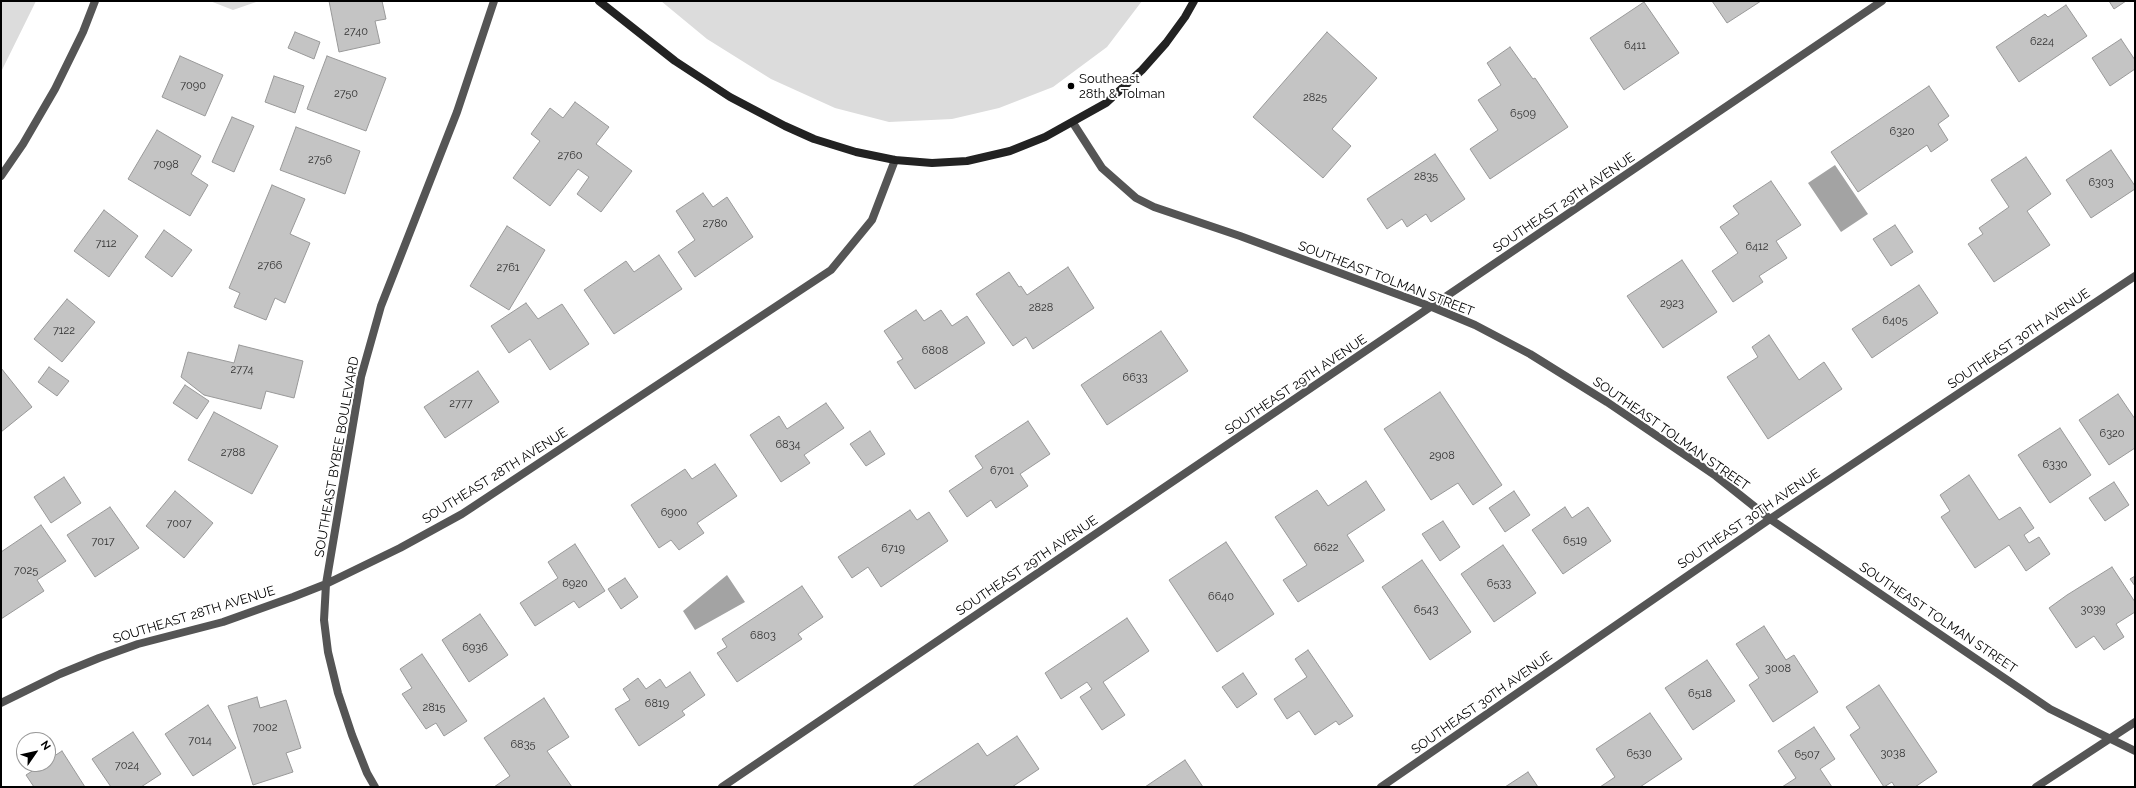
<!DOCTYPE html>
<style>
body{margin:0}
#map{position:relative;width:2136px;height:788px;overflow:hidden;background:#fff;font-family:Raleway,sans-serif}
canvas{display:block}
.frame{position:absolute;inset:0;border:2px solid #000;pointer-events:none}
.north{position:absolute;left:16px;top:732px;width:40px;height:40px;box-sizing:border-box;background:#fff;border:1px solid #999;border-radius:50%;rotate:56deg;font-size:11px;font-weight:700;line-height:16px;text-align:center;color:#000}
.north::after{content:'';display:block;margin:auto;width:14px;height:18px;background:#000;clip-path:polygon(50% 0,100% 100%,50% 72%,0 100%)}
</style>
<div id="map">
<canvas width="2136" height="788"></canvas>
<div class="frame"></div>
<div class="north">N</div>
</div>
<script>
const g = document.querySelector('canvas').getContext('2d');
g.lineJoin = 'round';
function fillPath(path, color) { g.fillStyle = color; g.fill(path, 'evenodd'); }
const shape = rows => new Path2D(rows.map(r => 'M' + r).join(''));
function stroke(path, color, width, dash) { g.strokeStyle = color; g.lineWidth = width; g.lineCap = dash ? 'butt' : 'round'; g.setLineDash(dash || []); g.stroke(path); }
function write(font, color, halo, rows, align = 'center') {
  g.font = font + ' Raleway,sans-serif'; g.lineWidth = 4; g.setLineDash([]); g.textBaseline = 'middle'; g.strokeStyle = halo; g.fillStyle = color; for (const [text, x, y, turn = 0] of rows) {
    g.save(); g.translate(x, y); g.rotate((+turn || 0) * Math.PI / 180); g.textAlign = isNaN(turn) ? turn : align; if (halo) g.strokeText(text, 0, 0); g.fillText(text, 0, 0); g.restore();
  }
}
fillPath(shape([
 [1,1,36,1,1,72],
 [210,1,259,1,233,10],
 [661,1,1142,1,1107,47,1053,87,999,108,952,119,889,122,835,108,771,79,707,39]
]), '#dcdcdc');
fillPath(shape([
 [1835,165,1868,214,1841,232,1808,183],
 [727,575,745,602,695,630,683,611]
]), '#a3a3a3');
const building = shape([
 [329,1,382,1,386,19,375,21,380,43,339,52,329,1],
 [1712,1,1761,1,1727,23,1712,1],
 [2109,1,2126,1,2114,9,2109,1],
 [1644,2,1679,53,1624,90,1590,38,1644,2],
 [2066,5,2087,36,2019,82,1996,47,2045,14,2048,17,2066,5],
 [295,32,320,42,314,59,288,48,295,32],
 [1327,32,1377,78,1332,129,1351,146,1323,178,1253,117,1327,32],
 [2121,39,2135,60,2135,69,2110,86,2092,58,2121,39],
 [1510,47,1533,79,1535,78,1568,127,1490,179,1470,149,1498,130,1478,100,1501,85,1487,63,1510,47],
 [180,56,223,75,205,116,162,97,180,56],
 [327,56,386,78,366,131,307,109,327,56],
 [274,76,304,86,295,113,265,102,274,76],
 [1929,86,1949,116,1938,124,1948,140,1931,152,1927,145,1858,192,1831,152,1929,86],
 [575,102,609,127,596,144,632,171,601,212,577,194,589,177,578,169,550,206,513,178,540,141,531,134,550,108,563,118,575,102],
 [232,117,254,126,234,172,212,162,232,117],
 [296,127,360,151,345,194,280,170,296,127],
 [157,130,201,156,191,174,208,185,190,216,128,179,157,130],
 [2111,150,2135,186,2135,189,2091,218,2066,180,2111,150],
 [1435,154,1465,199,1431,222,1426,214,1407,227,1402,219,1387,229,1367,199,1435,154],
 [2026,157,2051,194,2027,211,2050,245,1994,282,1968,244,1983,234,1979,228,2009,207,1991,180,2026,157],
 [1771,181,1801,225,1776,241,1787,258,1759,276,1763,282,1733,302,1712,271,1738,253,1720,227,1739,214,1733,206,1771,181],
 [272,185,305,199,290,234,310,243,285,303,275,298,266,320,234,307,240,293,229,288,272,185],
 [703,193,713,207,727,197,753,237,695,277,678,252,695,240,676,211,703,193],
 [104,210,138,236,109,277,74,251,104,210],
 [1895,225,1913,252,1891,266,1873,239,1895,225],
 [507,226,545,250,509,310,470,286,507,226],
 [164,230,192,250,172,277,145,257,164,230],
 [659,255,682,289,614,334,584,290,626,261,634,272,659,255],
 [1682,260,1717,312,1663,348,1627,296,1682,260],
 [1068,267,1094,308,1033,349,1026,337,1013,346,976,294,1009,272,1019,287,1021,286,1027,295,1068,267],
 [1919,285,1938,313,1872,358,1852,329,1919,285],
 [67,299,95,322,62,362,34,339,67,299],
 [526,303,538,319,562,304,589,344,550,370,530,339,509,353,491,326,526,303],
 [916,310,924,321,941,310,952,326,967,316,985,343,915,389,897,362,903,359,884,331,916,310],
 [1161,331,1188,371,1107,425,1081,385,1161,331],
 [1769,335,1799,380,1824,362,1842,389,1768,439,1727,377,1758,357,1752,347,1769,335],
 [239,345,303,361,294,398,266,391,261,409,204,395,181,377,188,352,234,363,239,345],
 [49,367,69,381,57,396,38,382,49,367],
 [1,368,32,407,1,432,1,368],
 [478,371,499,402,445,438,424,407,478,371],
 [185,385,209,401,197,419,173,403,185,385],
 [1440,392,1502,485,1473,505,1458,483,1431,500,1384,429,1440,392],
 [2118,394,2135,419,2135,448,2109,465,2079,420,2118,394],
 [826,403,844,428,804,455,810,463,781,482,750,435,779,416,787,429,826,403],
 [214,412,278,446,252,494,188,460,214,412],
 [1028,421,1050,454,1020,474,1028,486,996,508,991,500,967,517,949,491,983,468,975,456,1028,421],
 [2060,428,2091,475,2050,503,2018,455,2060,428],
 [870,431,885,454,866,466,850,444,870,431],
 [715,464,737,496,697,523,704,533,679,550,671,540,659,548,631,505,685,469,692,479,715,464],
 [1969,475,1999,520,2020,507,2034,528,2024,535,2029,543,2039,537,2050,554,2026,571,2009,545,1975,568,1941,517,1950,511,1940,495,1969,475],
 [64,477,81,503,51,523,34,497,64,477],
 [1366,481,1385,510,1347,535,1364,561,1298,602,1283,580,1307,565,1275,517,1317,490,1328,506,1366,481],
 [2114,482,2129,505,2105,521,2089,498,2114,482],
 [175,491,213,523,184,558,146,526,175,491],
 [1514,491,1530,515,1505,532,1489,508,1514,491],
 [110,507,139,548,95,577,67,535,110,507],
 [1565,507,1572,518,1588,507,1611,541,1563,574,1532,530,1565,507],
 [910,510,917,520,929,512,948,541,881,587,868,567,852,578,838,557,910,510],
 [1443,521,1460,547,1440,561,1422,534,1443,521],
 [41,525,66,561,37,580,44,591,1,619,1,552,41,525],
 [1226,542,1274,614,1217,652,1169,580,1226,542],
 [575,544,605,591,579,608,574,601,535,626,520,603,558,578,548,562,575,544],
 [1503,545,1536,593,1494,622,1461,574,1503,545],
 [1422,560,1471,632,1430,660,1382,587,1422,560],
 [2112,567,2135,602,2135,612,2116,624,2124,637,2104,650,2094,636,2076,648,2049,608,2067,595,2112,567],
 [2135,576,2135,586,2130,579,2135,576],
 [625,578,638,597,621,609,608,589,625,578],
 [802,586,823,617,798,634,802,639,737,682,717,653,727,647,722,639,802,586],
 [480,614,508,655,469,682,442,640,480,614],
 [1127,618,1149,651,1103,682,1125,715,1102,730,1080,697,1092,689,1087,682,1061,699,1045,673,1127,618],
 [1764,626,1786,660,1794,655,1818,692,1773,722,1749,685,1759,678,1736,644,1764,626],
 [1308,650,1353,716,1339,725,1336,721,1315,735,1299,711,1287,719,1274,699,1307,677,1295,659,1308,650],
 [422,654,467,721,444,736,436,723,426,729,402,694,412,688,400,669,422,654],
 [1707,660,1735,701,1693,730,1665,688,1707,660],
 [690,672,705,695,682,711,685,715,639,746,615,709,630,700,623,689,638,678,646,689,660,679,666,688,690,672],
 [1243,673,1257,694,1237,708,1222,687,1243,673],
 [1879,685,1937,772,1915,787,1895,787,1892,782,1884,787,1850,735,1860,728,1846,707,1879,685],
 [257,697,260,708,286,700,301,748,286,753,293,772,253,785,228,706,257,697],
 [544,698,569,737,547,751,572,787,494,787,510,776,484,738,544,698],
 [208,705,236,748,193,776,165,734,208,705],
 [1650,713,1682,759,1640,787,1600,787,1615,777,1596,749,1650,713],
 [1814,727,1835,759,1820,769,1832,787,1782,787,1796,778,1778,751,1814,727],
 [133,732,161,774,141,787,111,787,92,759,133,732],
 [1017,736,1039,769,1012,787,912,787,978,743,987,756,1017,736],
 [62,751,85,787,34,787,26,775,43,764,48,764,48,760,62,751],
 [1185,760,1203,787,1145,787,1185,760],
 [1528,772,1538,787,1505,787,1528,772]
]);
fillPath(building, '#c4c4c4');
stroke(building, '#999', 1);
stroke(shape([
 [1073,123,1102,168,1136,198,1154,207,1240,236,1432,307,1475,325,1530,354,1607,402,1716,476,1770,519,2050,709,2135,751],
 [1,176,23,144,55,89,83,32,95,1],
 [1,703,60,674,99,658,138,644,223,622,293,597,326,584,400,548,462,514,831,270,872,220,895,160],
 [375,787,367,773,352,735,338,693,328,652,324,620,326,584,361,377,381,306,457,112,494,1],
 [722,787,1882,1],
 [1381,787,1770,519,2135,276],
 [2036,787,2135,722]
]), '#555', 8);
stroke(shape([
 [599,1,675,61,730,97,785,126,814,139,856,152,895,160,932,163,967,161,1010,151,1045,137,1106,103,1142,70,1166,43,1185,17,1194,1]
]), '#222', 8);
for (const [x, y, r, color] of [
 [1071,86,4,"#000"]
]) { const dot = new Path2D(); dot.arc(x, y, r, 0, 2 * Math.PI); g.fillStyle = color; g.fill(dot); stroke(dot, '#fff', 1.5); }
write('11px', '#313131', null, [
 ["2740",356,32],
 ["6224",2042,42],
 ["6411",1635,46],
 ["7090",193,86],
 ["2750",346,94],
 ["2825",1315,98],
 ["6509",1523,114],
 ["6320",1902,132],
 ["2760",570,156],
 ["2756",320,160],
 ["7098",166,165],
 ["2835",1426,177],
 ["6303",2101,183],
 ["2780",715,224],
 ["7112",106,244],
 ["6412",1757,247],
 ["2766",270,266],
 ["2761",508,268],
 ["2923",1672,304],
 ["2828",1041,308],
 ["6405",1895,321],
 ["7122",64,331],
 ["6808",935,351],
 ["2774",242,370],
 ["6633",1135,378],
 ["2777",461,404],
 ["6320",2112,434],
 ["6834",788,445],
 ["2788",233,453],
 ["2908",1442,456],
 ["6330",2055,465],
 ["6701",1002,471],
 ["6900",674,513],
 ["7007",179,524],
 ["6519",1575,541],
 ["7017",103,542],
 ["6622",1326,548],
 ["6719",893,549],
 ["7025",26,571],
 ["6920",575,584],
 ["6533",1499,584],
 ["6640",1221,597],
 ["6543",1426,610],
 ["3039",2093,610],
 ["6803",763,636],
 ["6936",475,648],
 ["3008",1778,669],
 ["6518",1700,694],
 ["6819",657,704],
 ["2815",434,708],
 ["7002",265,728],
 ["7014",200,741],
 ["6835",523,745],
 ["6530",1639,754],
 ["3038",1893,754],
 ["6507",1807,755],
 ["7024",127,766]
]);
write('13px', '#000', '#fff', [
 ["Southeast",1079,79],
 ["28th & Tolman",1079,94]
], 'left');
write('13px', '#000', '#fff', [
 ["SOUTHEAST 29TH AVENUE",1564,203,-34],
 ["SOUTHEAST TOLMAN STREET",1386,279,21],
 ["SOUTHEAST 30TH AVENUE",2019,339,-34],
 ["SOUTHEAST 29TH AVENUE",1296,385,-34],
 ["SOUTHEAST TOLMAN STREET",1671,434,35],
 ["SOUTHEAST BYBEE BOULEVARD",337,457,-80],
 ["SOUTHEAST 28TH AVENUE",495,476,-32],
 ["SOUTHEAST 30TH AVENUE",1749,519,-34],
 ["SOUTHEAST 29TH AVENUE",1027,566,-34],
 ["SOUTHEAST 28TH AVENUE",194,615,-17],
 ["SOUTHEAST TOLMAN STREET",1938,618,34],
 ["SOUTHEAST 30TH AVENUE",1482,703,-35]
]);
</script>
